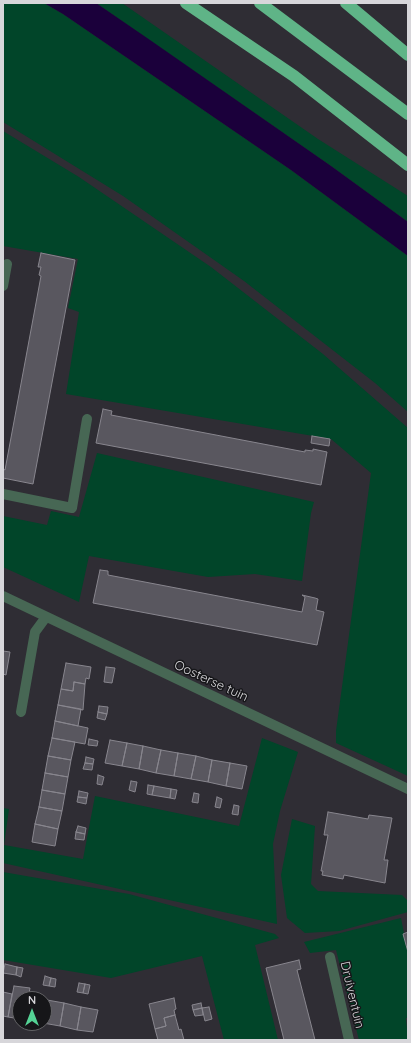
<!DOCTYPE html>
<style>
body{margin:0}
#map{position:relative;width:411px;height:1043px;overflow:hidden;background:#2f2d34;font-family:Quicksand,sans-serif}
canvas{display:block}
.frame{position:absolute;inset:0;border:4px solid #d7d6da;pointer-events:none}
.north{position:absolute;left:12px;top:991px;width:40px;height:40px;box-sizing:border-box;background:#161619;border:1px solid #636366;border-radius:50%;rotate:0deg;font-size:11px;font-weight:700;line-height:16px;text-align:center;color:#d7d6da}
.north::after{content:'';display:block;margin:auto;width:14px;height:18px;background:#54d395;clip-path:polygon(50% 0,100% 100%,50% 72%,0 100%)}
</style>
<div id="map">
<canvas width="411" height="1043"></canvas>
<div class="frame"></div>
<div class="north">N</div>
</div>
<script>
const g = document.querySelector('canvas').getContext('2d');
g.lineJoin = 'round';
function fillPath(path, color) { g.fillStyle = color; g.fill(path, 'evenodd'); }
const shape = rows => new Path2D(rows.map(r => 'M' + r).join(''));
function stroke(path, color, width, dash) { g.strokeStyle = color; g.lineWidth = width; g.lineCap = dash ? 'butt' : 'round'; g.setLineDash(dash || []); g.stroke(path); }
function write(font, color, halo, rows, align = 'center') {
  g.font = font + ' Quicksand,sans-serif'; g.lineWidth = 3; g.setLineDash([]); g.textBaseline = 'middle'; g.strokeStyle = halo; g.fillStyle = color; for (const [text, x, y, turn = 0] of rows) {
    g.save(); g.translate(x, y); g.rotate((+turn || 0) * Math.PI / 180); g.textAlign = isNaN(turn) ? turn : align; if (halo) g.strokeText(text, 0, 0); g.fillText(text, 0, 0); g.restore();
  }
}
fillPath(shape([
 [3,3,44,3,63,14,291,170,408,256,408,412,375,383,244,281,123,196,3,122],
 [96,3,122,3,318,139,408,196,408,222,331,166],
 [3,131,79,177,211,267,323,354,408,428,408,776,336,743,336,731,371,473,331,439,66,394,79,312,68,308,78,259,3,246],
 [97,453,314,502,311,513,302,581,255,574,208,577,89,556,79,602,3,567,3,516,47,525,51,511,79,517],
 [262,738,298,752,280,811,273,844,277,924,3,863,3,808,9,809,4,845,83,859,95,796,239,826],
 [292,819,315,826,311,884,318,891,402,895,408,901,408,912,339,931,305,933,287,918,281,875],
 [3,872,129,894,275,934,279,938,255,945,278,1040,224,1040,202,956,111,978,3,960],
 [401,918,408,954,408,1018,406,1018,408,1040,359,1040,336,950,310,953,304,942]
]), '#014529');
fillPath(shape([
 [44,3,96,3,150,40,331,166,408,222,408,256,291,170,63,14]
]), '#1b003b');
const building = shape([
 [41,253,75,260,33,484,3,478,3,469,5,470,41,276,39,275,41,267,38,267,41,253],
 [103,409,112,411,111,415,305,452,305,450,313,451,313,449,327,452,321,485,96,443,103,409],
 [312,436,330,439,329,446,311,443,312,436],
 [100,570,108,571,108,575,302,612,305,597,302,595,315,598,318,599,316,610,324,612,317,645,93,603,100,570],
 [3,651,10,652,6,675,3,674,3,651],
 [66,663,91,667,89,679,86,678,85,684,74,682,73,691,61,689,66,663],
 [106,667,115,668,112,683,104,682,106,667],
 [74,682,85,684,83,710,58,705,61,689,73,691,74,682],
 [58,705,81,709,78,726,55,721,58,705],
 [99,706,108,707,107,714,98,712,99,706],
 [98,712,107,714,105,720,97,718,98,712],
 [55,721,88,728,85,744,52,738,55,721],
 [52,738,75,742,71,760,48,756,52,738],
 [89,739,98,741,97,746,88,745,89,739],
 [110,740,127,743,122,766,105,763,110,740],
 [127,743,143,746,139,769,122,766,127,743],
 [143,746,161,750,156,773,139,769,143,746],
 [161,750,178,753,174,776,156,773,161,750],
 [178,753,196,756,191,779,174,776,178,753],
 [48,756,71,760,68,777,45,773,48,756],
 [196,756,212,760,208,782,191,779,196,756],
 [86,757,94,759,93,764,85,763,86,757],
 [212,760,230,763,226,786,208,782,212,760],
 [85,763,93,764,92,770,83,769,85,763],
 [230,763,247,766,242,789,226,786,230,763],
 [45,773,68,777,65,794,42,790,45,773],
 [98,775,104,777,102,785,97,784,98,775],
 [131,781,137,782,135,792,129,790,131,781],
 [148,785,154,786,152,795,147,794,148,785],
 [154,786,171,789,170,798,152,795,154,786],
 [171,789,177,790,175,799,170,798,171,789],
 [42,790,65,794,62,811,39,807,42,790],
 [79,791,88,793,87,798,78,797,79,791],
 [194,793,199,794,198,803,192,802,194,793],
 [78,797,87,798,86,804,77,802,78,797],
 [217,797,222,799,220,808,215,807,217,797],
 [234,805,239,806,238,815,232,814,234,805],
 [39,807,62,811,58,829,35,824,39,807],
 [328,812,368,819,369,815,392,818,384,860,388,860,385,883,344,875,343,879,322,875,323,871,321,871,328,835,324,835,328,812],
 [35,824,58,829,55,846,32,842,35,824],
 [78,826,86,828,85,834,76,832,78,826],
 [76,832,85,834,84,840,75,839,76,832],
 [408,932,408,952,403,934,408,932],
 [299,960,301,969,297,970,315,1040,284,1040,266,968,299,960],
 [5,964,17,967,16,975,3,973,5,964],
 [17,967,23,968,21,977,16,975,17,967],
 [45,976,51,978,49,986,43,985,45,976],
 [51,978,56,979,55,987,49,986,51,978],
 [79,983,85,984,83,993,77,992,79,983],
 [85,984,90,985,88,994,83,993,85,984],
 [14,986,30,988,28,999,20,999,20,1019,8,1017,14,986],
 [3,992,12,994,8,1017,3,1016,3,992],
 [174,998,176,1009,174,1010,175,1015,164,1018,166,1026,155,1029,149,1004,174,998],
 [47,1000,64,1003,60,1026,43,1023,47,1000],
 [64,1003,81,1007,77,1030,60,1026,64,1003],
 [201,1003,202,1008,193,1010,192,1005,201,1003],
 [81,1007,98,1010,93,1032,77,1030,81,1007],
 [209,1007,212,1019,205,1021,202,1008,209,1007],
 [202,1008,203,1015,195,1016,193,1010,202,1008],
 [175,1015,179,1030,181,1029,184,1040,158,1040,155,1029,166,1026,164,1018,175,1015]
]);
fillPath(building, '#59575f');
stroke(building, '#88868e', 1);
stroke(shape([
 [3,286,7,264],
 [3,494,72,508,87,419],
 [3,596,408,789],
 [21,712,35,632,46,617],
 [330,957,349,1040]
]), '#476754', 10);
stroke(shape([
 [186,3,294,76,408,165],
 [260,3,408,114],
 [346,3,408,55]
]), '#5fb487', 12);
write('13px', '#d7d6da', '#161619', [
 ["Oosterse tuin",211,681,25],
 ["Druiventuin",352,995,77]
]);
</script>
